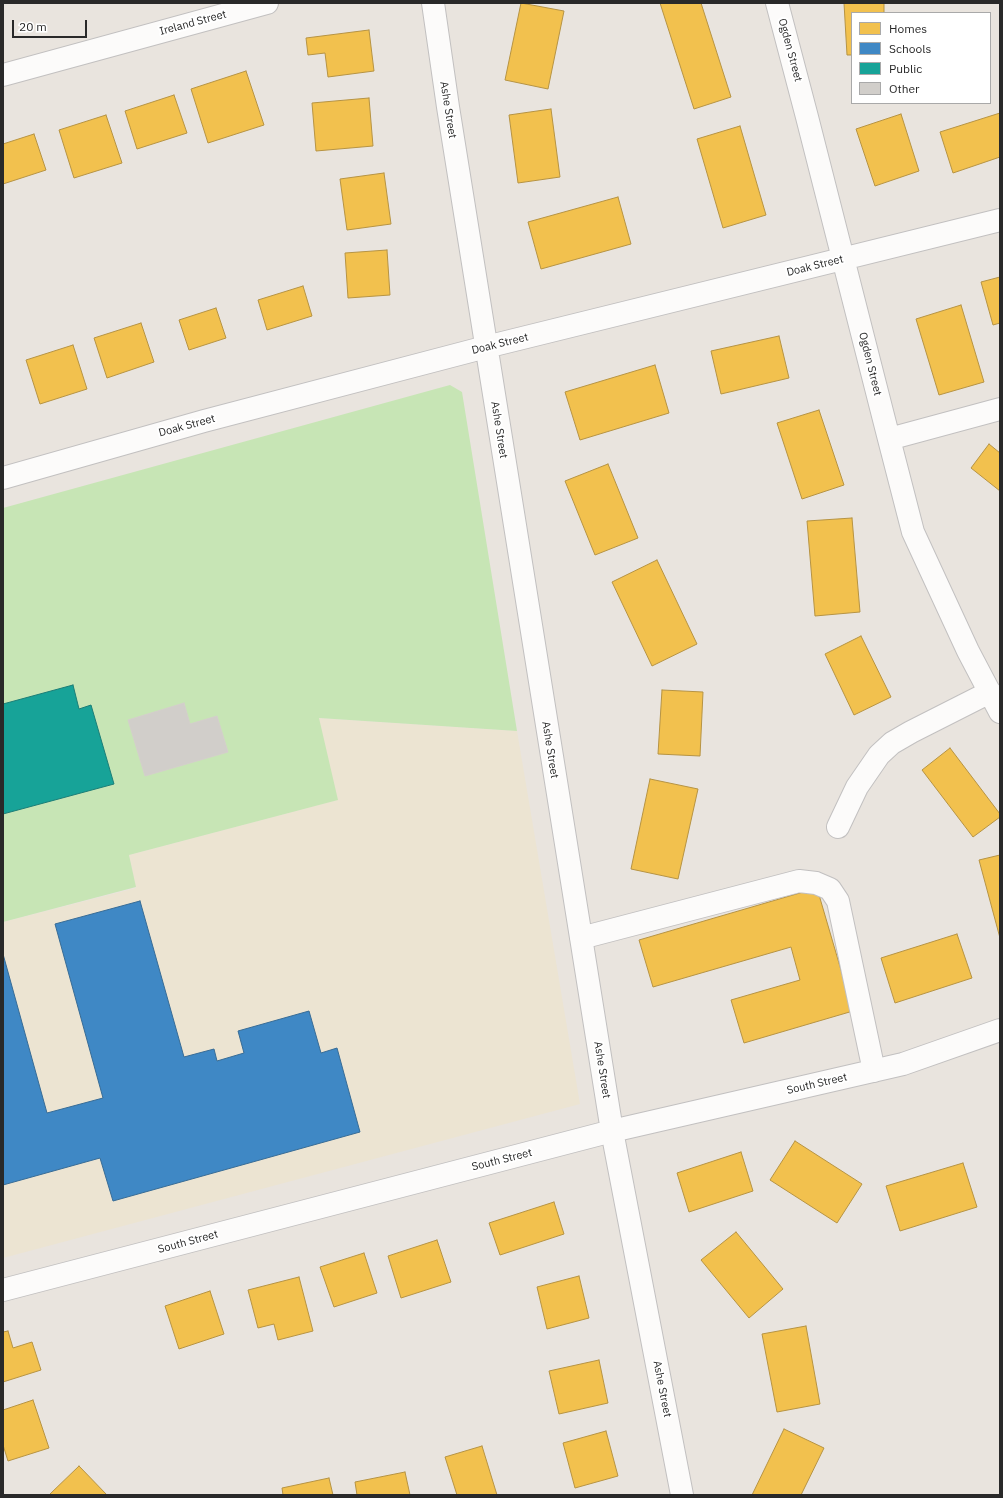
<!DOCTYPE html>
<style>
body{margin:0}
#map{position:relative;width:1003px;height:1498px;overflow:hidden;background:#e9e4de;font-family:"IBM Plex Sans",sans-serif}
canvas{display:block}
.frame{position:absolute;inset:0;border:4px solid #292929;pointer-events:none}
.legend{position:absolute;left:851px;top:12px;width:140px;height:92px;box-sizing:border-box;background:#fff;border:1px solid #a9a9a9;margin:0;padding:5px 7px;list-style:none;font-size:12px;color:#292929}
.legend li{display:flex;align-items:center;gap:8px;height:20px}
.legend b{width:20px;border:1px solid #a9a9a9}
.scale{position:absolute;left:12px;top:20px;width:75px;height:18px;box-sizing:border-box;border:2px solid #292929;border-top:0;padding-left:5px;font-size:12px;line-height:14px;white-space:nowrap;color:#292929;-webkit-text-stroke:3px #fff;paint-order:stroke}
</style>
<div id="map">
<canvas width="1003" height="1498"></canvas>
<div class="frame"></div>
<ul class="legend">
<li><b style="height:11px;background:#f2c14e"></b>Homes</li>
<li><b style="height:11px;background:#3f88c5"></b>Schools</li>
<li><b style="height:11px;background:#17a398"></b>Public</li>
<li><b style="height:11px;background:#d1ceca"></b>Other</li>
</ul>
<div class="scale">20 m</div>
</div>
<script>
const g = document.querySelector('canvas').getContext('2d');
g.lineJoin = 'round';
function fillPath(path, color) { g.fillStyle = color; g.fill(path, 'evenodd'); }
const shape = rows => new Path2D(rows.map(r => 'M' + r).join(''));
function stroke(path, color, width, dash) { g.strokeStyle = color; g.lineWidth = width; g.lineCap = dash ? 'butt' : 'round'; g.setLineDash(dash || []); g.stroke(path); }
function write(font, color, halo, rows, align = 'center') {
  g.font = font + ' "IBM Plex Sans",sans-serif'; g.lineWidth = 4; g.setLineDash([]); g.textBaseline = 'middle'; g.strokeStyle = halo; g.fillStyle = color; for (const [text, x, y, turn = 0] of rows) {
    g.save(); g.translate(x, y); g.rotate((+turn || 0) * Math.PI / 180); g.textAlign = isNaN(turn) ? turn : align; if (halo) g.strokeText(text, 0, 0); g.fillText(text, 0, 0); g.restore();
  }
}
fillPath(shape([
 [318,718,517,731,580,1104,3,1258,3,922,136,888,129,855,337,800]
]), '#ece4d2');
fillPath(shape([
 [450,385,462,392,517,731,319,718,338,800,129,855,136,887,3,922,3,508]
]), '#c7e5b5');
const homes = shape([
 [521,3,564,11,548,89,505,80,521,3],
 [660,3,701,3,731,97,694,109,660,3],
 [844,3,884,3,884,13,852,13,852,55,847,55,844,3],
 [369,30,374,71,328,77,325,53,308,55,306,38,369,30],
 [246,71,264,125,208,143,191,89,246,71],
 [174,95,187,133,137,149,125,111,174,95],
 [369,98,373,146,316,151,312,103,369,98],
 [551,109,560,177,518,183,509,115,551,109],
 [1000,113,1000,157,953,173,940,132,1000,113],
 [901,114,919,171,875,186,856,129,901,114],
 [106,115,122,163,74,178,59,130,106,115],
 [740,126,766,215,723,228,697,139,740,126],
 [34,134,46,170,3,184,3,144,34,134],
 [384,173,391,224,347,230,340,179,384,173],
 [618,197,631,244,541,269,528,222,618,197],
 [387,250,390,295,348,298,345,253,387,250],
 [1000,277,1000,323,993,325,981,282,1000,277],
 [303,286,312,316,267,330,258,300,303,286],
 [961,305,984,382,939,395,916,319,961,305],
 [216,308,226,338,189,350,179,320,216,308],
 [141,323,154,362,107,378,94,338,141,323],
 [779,336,789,378,721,394,711,351,779,336],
 [73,345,87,389,40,404,26,360,73,345],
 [655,365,669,413,580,440,565,392,655,365],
 [819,410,844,485,802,499,777,423,819,410],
 [989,444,1000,453,1000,491,971,468,989,444],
 [608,464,638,538,595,555,565,481,608,464],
 [852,518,860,612,815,616,807,521,852,518],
 [657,560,697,644,652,666,612,582,657,560],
 [861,636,891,697,854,715,825,654,861,636],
 [662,690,703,692,700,756,658,754,662,690],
 [950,748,1000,814,1000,817,973,837,922,770,950,748],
 [650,779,698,789,678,879,631,869,650,779],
 [1000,855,1000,938,979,860,1000,855],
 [817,888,853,1011,744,1043,731,1000,800,980,791,947,653,987,639,940,817,888],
 [957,934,972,978,895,1003,881,958,957,934],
 [795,1141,862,1184,837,1223,770,1180,795,1141],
 [741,1152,753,1191,689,1212,677,1173,741,1152],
 [963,1163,977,1207,900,1231,886,1186,963,1163],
 [554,1202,564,1234,500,1255,489,1223,554,1202],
 [736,1232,783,1289,749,1318,701,1260,736,1232],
 [437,1240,451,1282,401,1298,388,1256,437,1240],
 [364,1253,377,1293,334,1307,320,1267,364,1253],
 [579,1276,589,1318,547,1329,537,1287,579,1276],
 [299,1277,313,1331,278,1340,274,1324,258,1328,248,1290,299,1277],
 [210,1291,224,1334,179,1349,165,1306,210,1291],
 [806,1326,820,1404,777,1412,762,1334,806,1326],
 [8,1331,13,1348,32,1342,41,1370,3,1382,3,1332,8,1331],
 [599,1360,608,1403,559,1414,549,1371,599,1360],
 [33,1400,49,1448,8,1461,3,1445,3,1410,33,1400],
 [784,1429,824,1448,801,1495,752,1495,784,1429],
 [606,1431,618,1476,575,1488,563,1443,606,1431],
 [482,1446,497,1495,457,1495,445,1457,482,1446],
 [79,1466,107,1495,51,1495,50,1494,79,1466],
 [405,1472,410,1495,357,1495,355,1482,405,1472],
 [329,1478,333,1495,283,1495,282,1488,329,1478]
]);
fillPath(homes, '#f2c14e');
stroke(homes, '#b69343', 1);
const schools = shape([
 [140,901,184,1057,214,1049,217,1061,244,1053,238,1031,309,1011,321,1053,337,1048,360,1132,113,1201,100,1158,3,1185,3,954,47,1113,103,1098,55,924,140,901]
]);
fillPath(schools, '#3f88c5');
stroke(schools, '#386c96', 1);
const public = shape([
 [73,685,79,709,91,705,114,784,3,814,3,704,73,685]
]);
fillPath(public, '#17a398');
stroke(public, '#1c7e77', 1);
const building = shape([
 [184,703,190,724,217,716,228,752,145,776,128,720,184,703]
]);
fillPath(building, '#d1ceca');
stroke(building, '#d4d0cb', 1);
const minor = shape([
 [433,3,448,107,612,1131,682,1495],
 [777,3,807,117,889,439,913,532,968,651,1000,712],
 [3,75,267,3],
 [889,439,1000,409],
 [3,478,204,421,486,347,1000,220],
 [838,827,857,787,879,755,892,743,911,732,990,692],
 [581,938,799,881,816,883,830,889,838,901,874,1071],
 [3,1290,612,1131,903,1064,1000,1030]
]);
stroke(minor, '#c2c0c0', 24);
stroke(minor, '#fcfbfa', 22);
write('11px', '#292929', '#fff', [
 ["Ireland Street",193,23,-15],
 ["Ogden Street",790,50,75],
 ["Ashe Street",448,110,81],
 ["Doak Street",815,266,-14],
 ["Doak Street",500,344,-14],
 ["Ogden Street",870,364,76],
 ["Doak Street",187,426,-15],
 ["Ashe Street",499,430,81],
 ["Ashe Street",550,750,81],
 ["Ashe Street",602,1070,81],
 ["South Street",817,1084,-13],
 ["South Street",502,1160,-14],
 ["South Street",188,1242,-15],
 ["Ashe Street",662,1389,79]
]);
</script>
